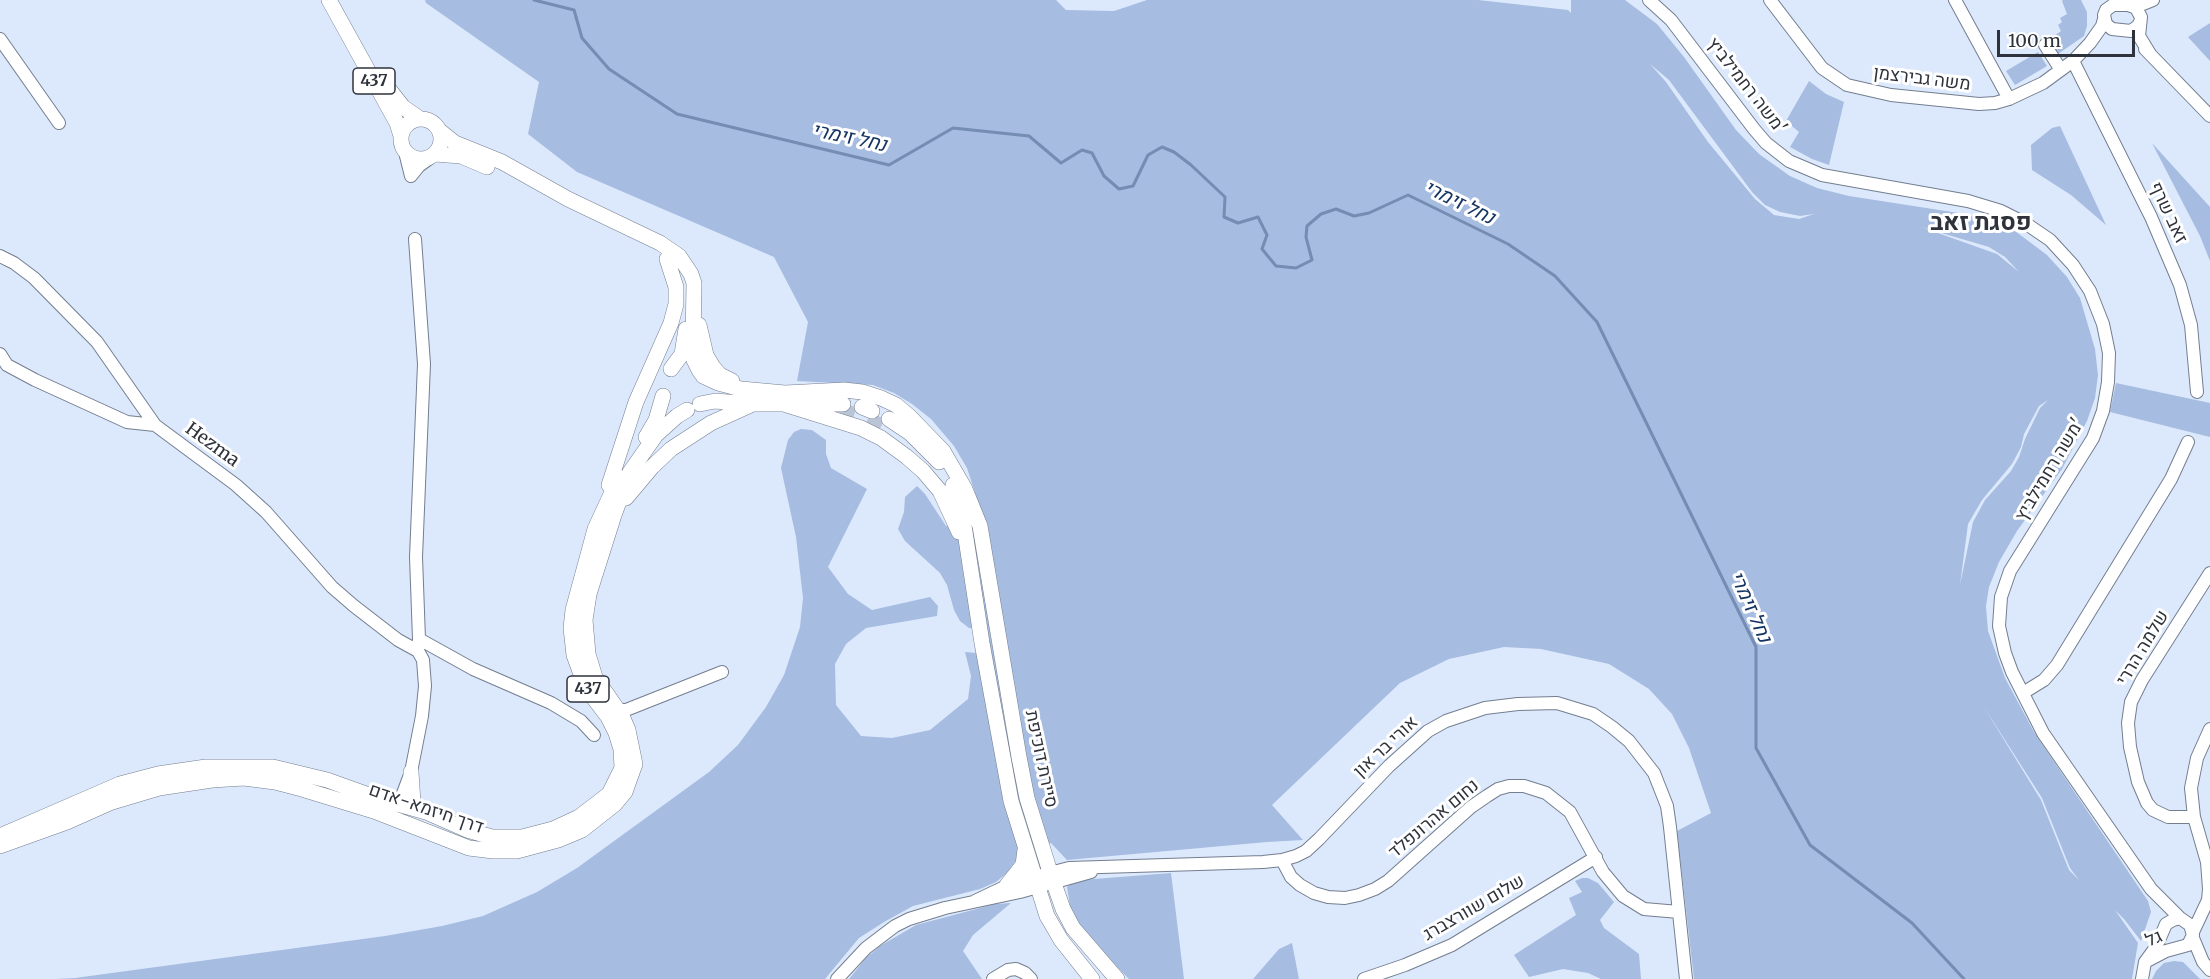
<!DOCTYPE html>
<meta charset="utf-8">
<style>
body{margin:0}
#map{position:relative;width:2210px;height:979px;overflow:hidden;background:#dce9fd;font-family:Merriweather,serif}
canvas{display:block}
.scale{position:absolute;left:1997px;top:30px;width:138px;height:27px;box-sizing:border-box;border:3px solid #2e333b;border-top:0;padding-left:8px;font-size:18px;line-height:21px;white-space:nowrap;color:#2e333b;-webkit-text-stroke:4px #fff;paint-order:stroke}
</style>
<div id="map">
<canvas width="2210" height="979"></canvas>
<div class="scale">100 m</div>
</div>
<script>
const g = document.querySelector('canvas').getContext('2d');
g.lineJoin = 'round';
function fillPath(path, color) { g.fillStyle = color; g.fill(path, 'evenodd'); }
const shape = rows => new Path2D(rows.map(r => 'M' + r).join(''));
function stroke(path, color, width, dash) { g.strokeStyle = color; g.lineWidth = width; g.lineCap = dash ? 'butt' : 'round'; g.setLineDash(dash || []); g.stroke(path); }
function write(font, color, halo, rows, align = 'center') {
  g.font = font + ' Merriweather,Heebo,serif'; g.lineWidth = 6; g.setLineDash([]); g.textBaseline = 'middle'; g.strokeStyle = halo; g.fillStyle = color; for (const [text, x, y, turn = 0] of rows) {
    g.save(); g.translate(x, y); g.rotate((+turn || 0) * Math.PI / 180); g.textAlign = isNaN(turn) ? turn : align; if (halo) g.strokeText(text, 0, 0); g.fillText(text, 0, 0); g.restore();
  }
}
fillPath(shape([
 [425,0,1056,0,1066,10,1114,11,1147,0,1478,0,1568,10,1571,13,1571,0,1625,0,1657,24,1684,57,1736,130,1759,154,1790,176,1817,188,1849,196,1965,214,2015,231,2047,255,2067,277,2080,298,2095,349,2098,375,2095,398,2087,421,2062,469,2017,531,1999,562,1989,587,1986,606,1988,631,2005,678,2034,732,2148,901,2151,912,2141,941,2124,919,2115,910,2138,943,2132,979,1694,979,1677,831,1711,813,1689,748,1672,714,1649,689,1609,664,1541,649,1504,647,1449,659,1400,683,1272,805,1303,840,1267,842,1067,860,1051,843,1019,856,1007,873,996,882,980,889,913,906,884,922,859,938,825,979,56,979,75,978,385,936,442,926,483,916,537,892,577,868,709,772,738,745,766,707,784,675,800,627,803,598,796,537,781,468,788,440,794,432,801,429,812,430,826,440,826,454,831,468,867,489,828,567,848,594,872,610,930,597,938,606,937,616,866,628,846,644,835,664,836,705,861,736,892,738,930,730,968,699,971,676,965,652,977,653,973,628,969,628,960,621,954,610,947,585,940,573,905,541,898,529,904,512,905,497,917,486,925,494,946,526,980,514,977,499,967,468,954,446,931,419,912,404,894,393,873,385,797,381,808,322,774,257,577,172,528,134,539,82,426,3],
 [1650,64,1669,80,1752,192,1765,205,1780,212,1800,216,1814,214,1799,219,1774,215,1755,199,1708,142,1666,82],
 [1921,227,1989,247,2005,257,2019,272,1997,254],
 [2048,400,2040,408,2025,439,2019,457,2011,471,1985,500,1973,522,1960,585,1968,524,1982,500,2012,464,2021,447,2024,434,2039,406],
 [1982,704,2042,798,2070,868,2079,880,2069,870,2041,800],
 [2063,0,2081,0,2087,12,2087,26,2084,36,2058,54,2052,44,2057,41,2054,36,2061,31,2058,25,2062,22,2060,18,2067,14,2062,1],
 [2210,23,2210,61,2188,37],
 [2038,52,2047,66,2015,85,2006,71],
 [1809,81,1826,94,1844,102,1829,165,1812,159,1790,147,1799,132,1786,121],
 [2060,126,2106,225,2071,195,2032,170,2031,145,2052,128],
 [2152,143,2210,207,2210,261,2200,236],
 [2116,383,2210,403,2210,437,2110,412],
 [1171,873,1184,979,1129,979,1103,953,1079,924,1070,906,1067,887,1072,882,1081,880],
 [1582,878,1588,878,1598,883,1614,902,1600,920,1604,928,1639,954,1641,979,1601,979,1588,973,1563,969,1529,977,1514,955,1576,915,1569,898,1582,892,1575,881],
 [1011,903,973,935,963,951,982,979,849,979,866,958,880,946,916,925,995,904],
 [1292,943,1299,979,1253,979,1279,949],
 [2174,961,2183,962,2200,979,2152,979,2156,971,2164,963]
]), '#a6bce0');
stroke(shape([
 [534,0,574,10,582,38,609,69,677,114,889,165,953,128,1029,136,1061,163,1082,150,1092,153,1104,176,1119,189,1133,186,1148,155,1162,147,1174,152,1191,165,1225,197,1224,217,1238,223,1258,217,1267,235,1262,249,1276,266,1296,268,1312,260,1306,237,1307,226,1321,214,1336,209,1354,216,1369,213,1408,195,1508,244,1555,276,1597,322,1756,647,1756,748,1810,845,1912,923,1964,979]
]), '#758db3', 3);
stroke(shape([
 [840,410,859,416],
 [868,419,885,428]
]), '#b9c5d6', 15, [15, 8]);
const minor = shape([
 [1649,0,1671,20,1754,129,1766,143,1789,161,1822,175,1968,201,2001,211,2025,223,2050,240,2073,265,2090,291,2103,324,2109,353,2108,382,2103,411,2093,438,2010,571,2001,597,1999,626,2005,653,2012,672,2043,733,2151,889,2180,918],
 [1770,0,1822,68,1847,85,1891,95,1979,104,1995,103,2009,99,2043,83,2073,61,2090,43,2102,26,2104,19],
 [1955,0,2009,99],
 [2128,5,2143,4,2153,0],
 [2140,22,2138,26,2131,31,2112,29,2106,24,2104,15,2106,10,2113,5,2128,5,2136,8,2141,17,2139,36,2150,54],
 [0,39,59,123],
 [2045,45,2061,70],
 [2145,49,2210,116],
 [2073,61,2151,217,2180,285,2191,325,2197,392],
 [405,152,411,176],
 [411,176,419,166,430,158],
 [0,256,14,263,34,278,97,342,155,425,236,485,266,512,332,587,354,606,398,640,418,651],
 [0,354,7,365,35,380,127,422,155,425],
 [419,639,473,669,551,703,581,721,594,735],
 [2023,693,2044,680,2057,665,2171,479,2188,442],
 [614,706,621,710,626,710,722,672],
 [392,807,399,804,411,772,422,716,425,686,423,660,418,651,419,639,416,557,424,364,415,239],
 [2194,817,2168,817,2153,810,2147,803,2138,782,2130,747,2128,723,2131,702,2142,680,2210,573],
 [1282,860,1291,877,1300,885,1314,893,1328,897,1345,898,1359,895,1375,889,1388,881,1471,807,1487,796,1498,789,1509,786,1524,786,1546,793,1570,812,1603,872,1623,896,1644,909,1679,912],
 [975,901,1015,882,1069,868,1263,862,1282,860,1296,856,1306,851,1319,839,1389,766,1428,731,1446,721,1485,708,1518,704,1557,703,1593,714,1612,727,1629,741,1654,773,1667,806,1670,827,1686,979],
 [2193,932,2208,900,2209,889,2207,862,2194,817,2191,788,2197,758,2210,729],
 [2193,938,2203,962,2210,970],
 [837,979,866,948,895,926,909,919,945,908,1020,892,1091,872],
 [993,979,1008,970,1016,969,1025,973,1031,979],
 [1364,979,1405,965,1452,945,1596,857],
 [2142,979,2145,962,2156,947,2166,924,2173,920,2180,918,2190,925,2193,935,2188,945,2166,951,2145,962]
]);
const major = shape([
 [329,0,397,123,401,136],
 [385,84,403,107,420,119],
 '401 139a20 20 0 1 1 40 0a20 20 0 1 1-40 0Z',
 [440,131,455,143,502,162,568,199,660,243,679,256,691,274,694,283,693,345,694,360,700,372],
 [435,154,461,156,487,167],
 [699,325,706,355,713,367,720,375,732,381],
 [671,369,682,354,686,329],
 [703,376,718,383,741,389,785,393,844,390,862,392,881,398,896,405,909,416,943,451,965,489,980,526,1019,757,1027,798,1050,872,1063,909,1073,928,1117,979],
 [700,404,715,401,753,404,843,404],
 [784,404,861,428,881,438,907,457,923,471,940,491,959,532],
 [862,407,872,411],
 [889,419,910,433,939,462],
 [646,437,656,420,663,396],
 [609,485,636,402,671,323,676,304,676,287,667,259],
 [953,485,961,506,982,643,1011,801,1047,916,1061,940,1092,979],
 [626,498,652,467,671,449,711,423,753,404],
 [411,772,413,803,423,811],
 [0,836,120,784,158,774,206,767,273,767,327,780,383,800,426,812,467,830,492,837,522,837,553,829,579,817,609,794,622,768,621,749,616,733,608,717,589,692,582,677,574,655,571,628,573,610,595,529,619,477],
 [0,846,67,822,112,802,159,788,212,780,244,778,275,782,302,789,374,811,469,848,493,851,517,851,558,840,582,830,615,804,625,792,635,764,628,730,622,716,595,677,588,654,585,620,589,594,614,515,630,472,656,435,677,416,687,410],
 [1007,885,1023,865,1025,850]
]);
stroke(minor, '#737e8f', 14);
stroke(major, '#737e8f', 16);
stroke(minor, '#fff', 12);
stroke(major, '#fff', 15);
for (const [x, y, w] of [
 [374,81,42],
 [588,689,42]
]) { const box = new Path2D(); box.roundRect(x - w / 2, y - 13, w, 26, 4.5); g.fillStyle = '#fff'; g.fill(box); stroke(box, '#2e333b', 1.5); }
write('bold 16px', '#2e333b', null, [
 ["437",374,81],
 ["437",588,689]
]);
write('18px', '#2e333b', '#fff', [
 ["משה גבירצמן",1922,79,7],
 ["משה רחמילביץ'",1746,86,52],
 ["זאב שרף",2168,213,65],
 ["Hezma",212,445,36],
 ["משה רחמילביץ'",2050,470,-59],
 ["שלמה הררי",2143,648,-59],
 ["אורי בר און",1386,747,-43],
 ["סיירת דוכיפת",1041,759,78],
 ["דרך חיזמא-אדם",426,809,19],
 ["נחום אהרונפלד",1434,819,-40],
 ["שלום שוורצברג",1474,908,-30],
 ["גל",2154,939,-23]
]);
write('italic 20px', '#143464', '#fff', [
 ["נחל זימרי",849,138,12],
 ["נחל זימרי",1459,203,26],
 ["נחל זימרי",1750,607,66]
]);
write('bold 24px', '#2e333b', '#fff', [
 ["פסגת זאב",1981,223]
]);
</script>
